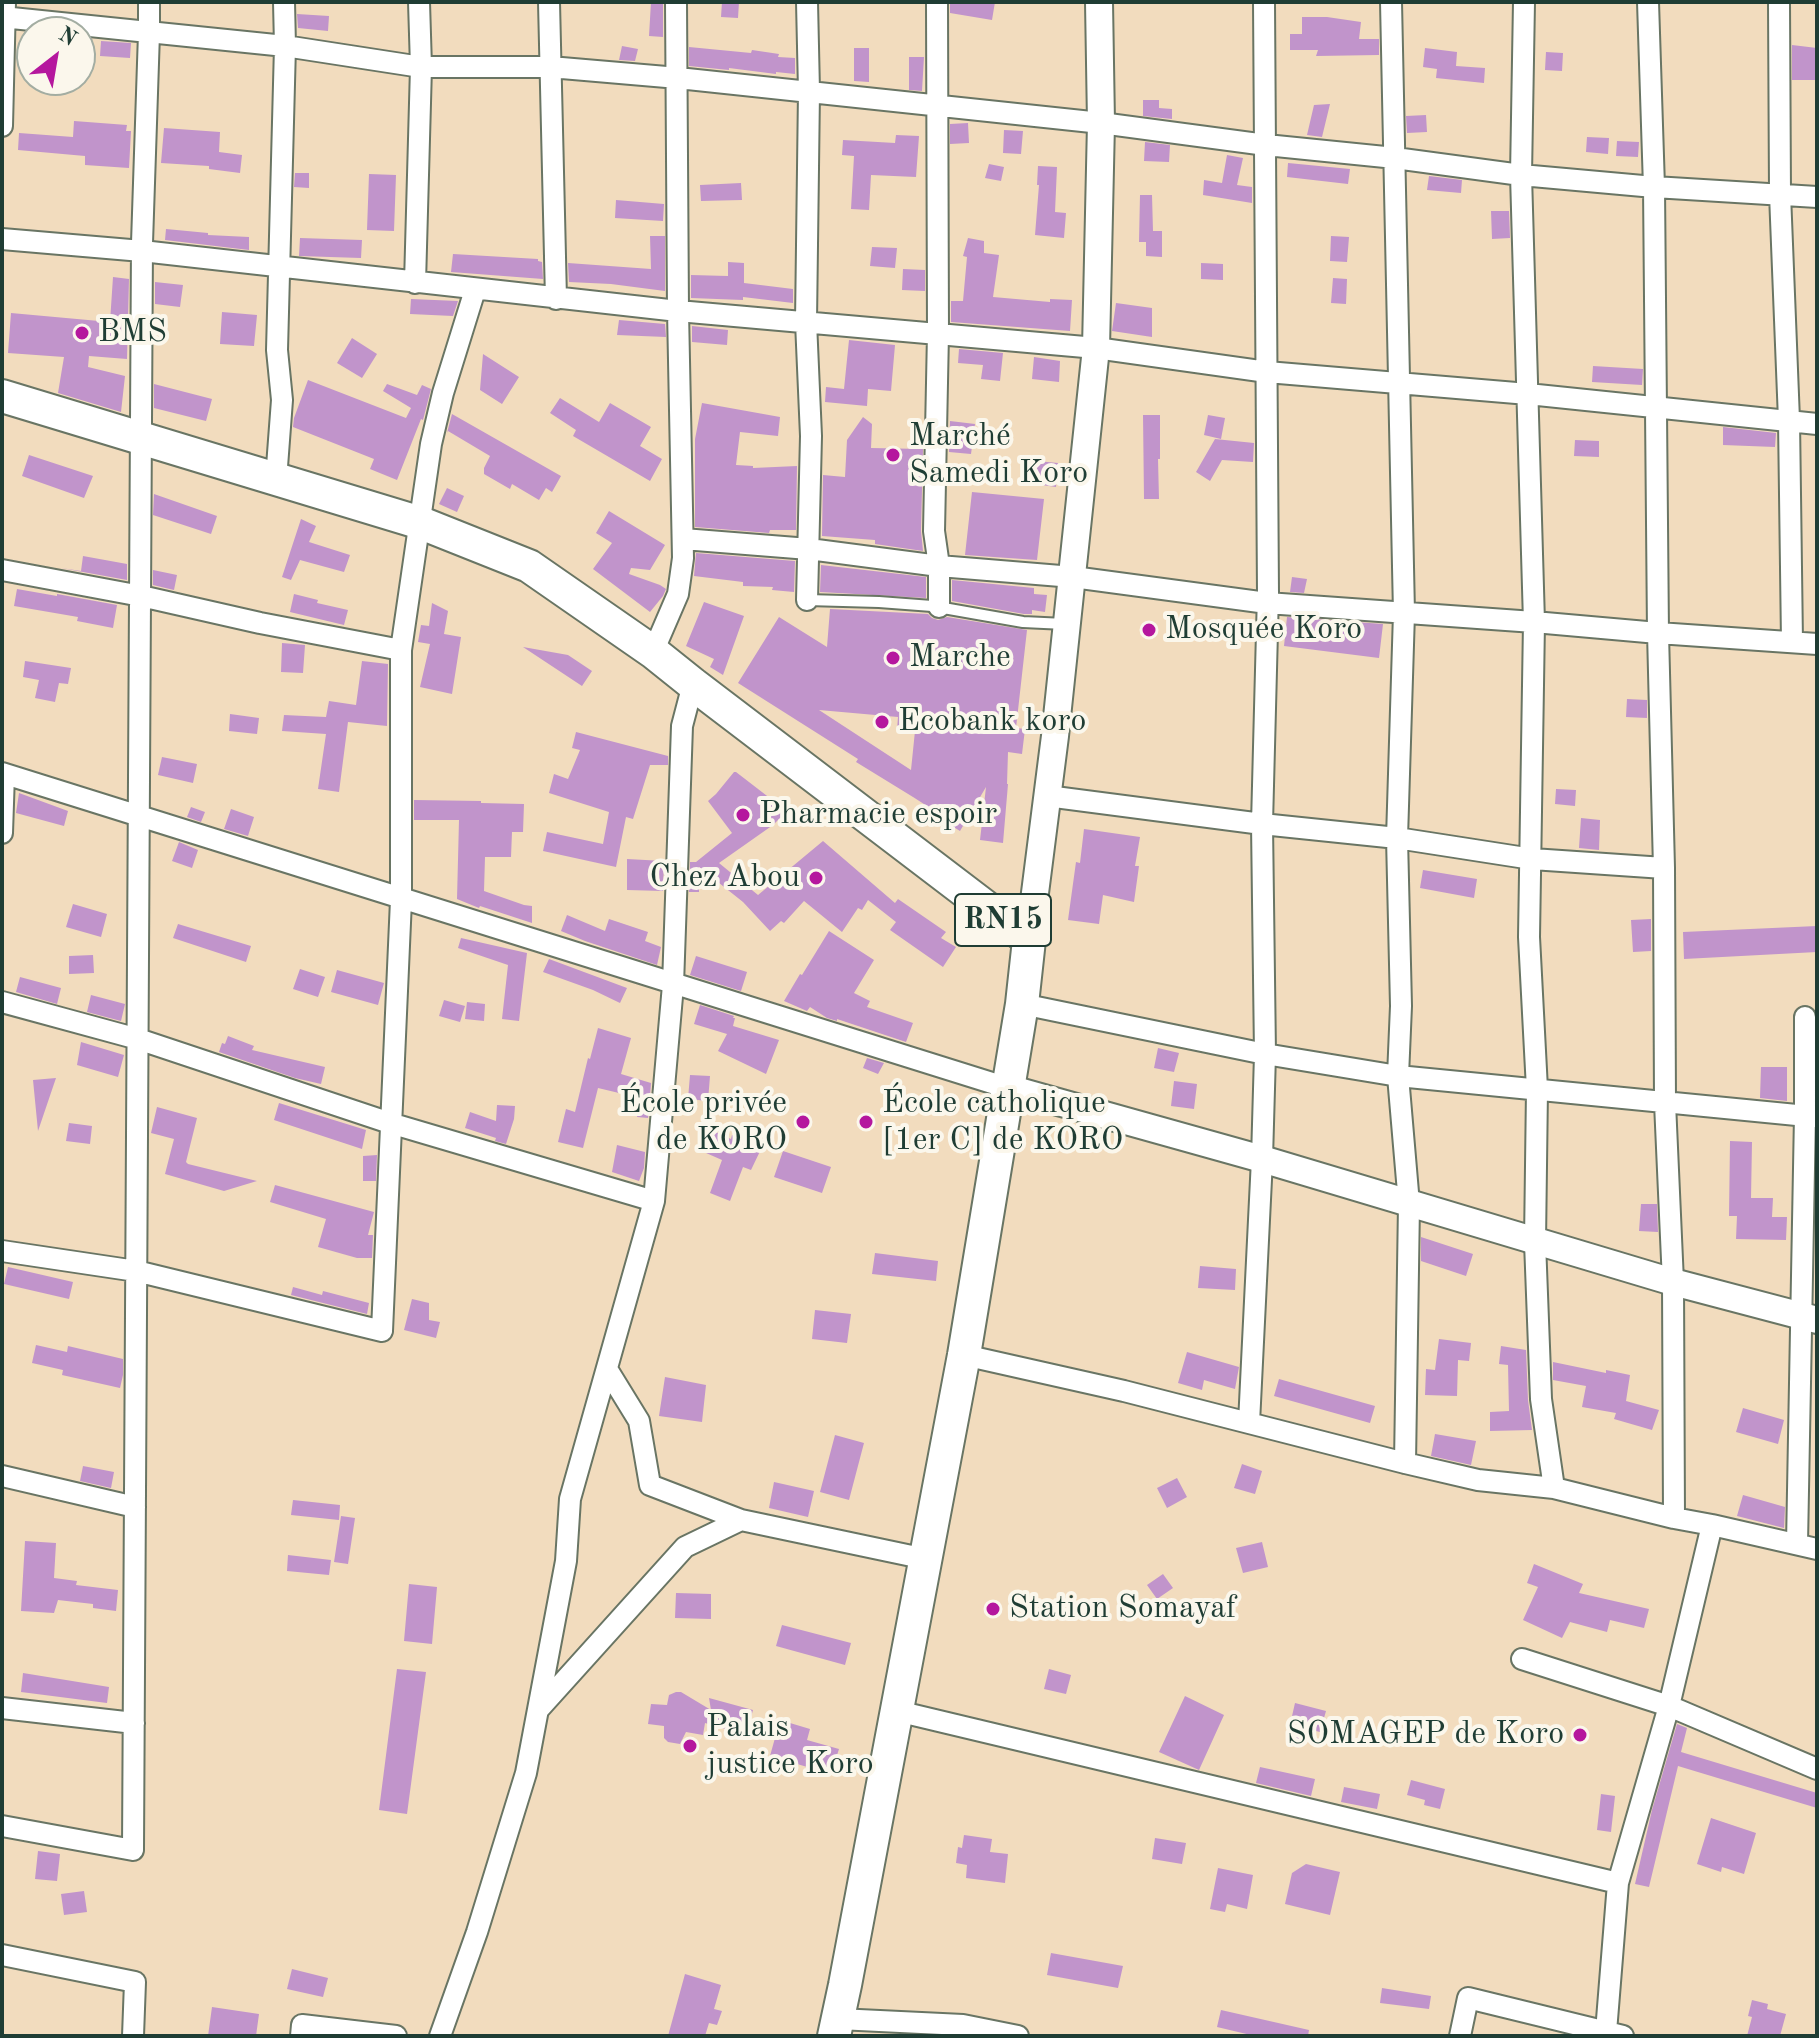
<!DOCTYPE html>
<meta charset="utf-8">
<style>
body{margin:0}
#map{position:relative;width:1819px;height:2038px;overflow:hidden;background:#f2dcbe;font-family:"Old Standard TT",serif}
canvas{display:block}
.frame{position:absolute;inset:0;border:4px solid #1f3d34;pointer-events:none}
.north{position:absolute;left:16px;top:16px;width:80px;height:80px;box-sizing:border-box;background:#fbf7ec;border:2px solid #a3ada2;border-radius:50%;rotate:31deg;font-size:22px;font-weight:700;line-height:32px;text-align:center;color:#1f3d34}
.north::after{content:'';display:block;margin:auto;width:28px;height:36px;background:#b5179e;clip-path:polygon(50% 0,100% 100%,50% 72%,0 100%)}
</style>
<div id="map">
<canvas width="1819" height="2038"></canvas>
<div class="frame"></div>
<div class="north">N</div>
</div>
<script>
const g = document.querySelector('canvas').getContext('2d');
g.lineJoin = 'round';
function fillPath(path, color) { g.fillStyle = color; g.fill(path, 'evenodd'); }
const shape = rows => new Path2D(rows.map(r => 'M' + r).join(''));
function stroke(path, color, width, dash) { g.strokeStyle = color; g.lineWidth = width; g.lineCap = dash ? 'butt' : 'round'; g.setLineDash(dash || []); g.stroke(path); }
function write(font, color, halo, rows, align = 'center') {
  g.font = font + ' "Old Standard TT",serif'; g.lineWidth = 8; g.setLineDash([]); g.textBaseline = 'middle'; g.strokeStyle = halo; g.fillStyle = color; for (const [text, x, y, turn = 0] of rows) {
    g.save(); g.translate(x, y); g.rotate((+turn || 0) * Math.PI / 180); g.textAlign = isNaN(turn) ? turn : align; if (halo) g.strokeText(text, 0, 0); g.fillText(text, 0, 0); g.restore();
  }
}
fillPath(shape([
 [651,2,663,2,663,37,649,36],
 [722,2,739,2,738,18,721,17],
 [950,2,995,2,992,20,950,13],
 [297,14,329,16,328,31,298,28],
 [1302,17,1327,17,1361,22,1359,39,1379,39,1379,55,1316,56,1318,50,1290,50,1290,34,1302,34],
 [101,41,131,43,130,58,100,56],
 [1792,45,1817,48,1817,80,1792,80],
 [622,46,638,49,635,61,619,60],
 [689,47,751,53,752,50,779,54,778,57,795,58,795,74,776,72,776,74,729,68,729,70,689,66],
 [854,48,869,48,869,82,854,81],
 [1425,48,1457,52,1456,66,1485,68,1484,83,1436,78,1437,69,1423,67],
 [1546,52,1563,53,1562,71,1545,70],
 [909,57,924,57,922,91,909,90],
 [1143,100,1159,100,1159,108,1172,109,1172,119,1143,116],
 [1330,104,1322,137,1307,135,1314,105],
 [1426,115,1427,132,1407,133,1406,116],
 [74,121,127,125,126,131,131,131,129,168,85,165,85,156,18,150,19,133,73,137],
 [968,123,969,143,950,144,950,124],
 [164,128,220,132,219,152,242,155,240,173,209,169,209,166,161,163],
 [1004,130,1023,131,1021,154,1003,153],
 [896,135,919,136,916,177,871,175,869,210,851,209,854,156,842,155,843,140,895,143],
 [1587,137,1609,138,1608,154,1586,152],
 [1617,141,1639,142,1638,157,1616,156],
 [1145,142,1170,145,1169,162,1144,161],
 [1227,155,1243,158,1237,185,1252,187,1252,203,1203,195,1204,180,1222,183],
 [1288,163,1350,169,1348,184,1287,177],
 [989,164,1004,167,1001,181,985,178],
 [1038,166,1057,167,1055,212,1066,213,1064,238,1035,235,1039,185,1037,185],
 [295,173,309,173,309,188,294,187],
 [369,174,396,175,394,231,367,230],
 [1429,176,1462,180,1461,193,1427,190],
 [741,183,742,200,701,201,700,185],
 [1140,195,1152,195,1153,231,1162,231,1162,257,1146,256,1146,242,1139,242],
 [616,200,664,204,663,221,615,218],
 [1491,211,1509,211,1510,238,1492,239],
 [166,229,208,233,208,235,249,237,249,250,165,240],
 [650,236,665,236,665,291,611,284,569,282,568,263,651,269],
 [1331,236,1349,237,1347,262,1330,261],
 [300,238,362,240,361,258,299,256],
 [968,238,984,241,984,253,999,255,993,297,1050,302,1050,299,1072,300,1070,331,951,322,951,301,963,301,967,257,963,256],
 [872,247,897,248,895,268,870,266],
 [453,254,538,259,538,261,542,262,543,279,451,272],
 [728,262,744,263,744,283,793,289,793,303,743,297,743,300,691,298,691,275,728,276],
 [1201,263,1223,264,1223,280,1201,279],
 [903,269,925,270,925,291,902,290],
 [113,277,129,279,127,359,89,356,88,367,125,376,121,412,58,393,64,357,8,353,11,313,110,322],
 [1333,278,1347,279,1346,304,1331,303],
 [155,282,183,285,180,307,155,304],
 [411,299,458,301,453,316,410,314],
 [1116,303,1152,308,1152,337,1112,331],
 [222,312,257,315,254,346,220,344],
 [619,320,665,324,666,337,617,335],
 [692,326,728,330,727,345,692,342],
 [352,338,377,354,362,378,337,363],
 [849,340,895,345,891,391,868,389,867,406,825,402,826,387,844,389],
 [959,349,1003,353,1000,381,981,379,983,365,958,363],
 [483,354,519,377,502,404,480,390],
 [1034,357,1060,361,1059,382,1032,379],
 [1593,366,1643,369,1642,385,1592,382],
 [308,380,406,418,411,408,383,391,387,384,417,395,422,385,431,389,423,420,421,419,397,480,370,469,374,459,293,427,294,418],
 [154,384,212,399,206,421,154,408],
 [560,398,599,422,610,403,651,427,640,446,662,459,650,481,573,436,576,430,550,413],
 [702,403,780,417,778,436,740,432,736,465,753,466,753,468,797,466,796,530,770,530,769,533,695,527,695,439],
 [452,414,561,476,552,492,546,488,539,500,512,484,510,489,484,474,484,468,490,456,448,431,447,433],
 [1143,415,1160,415,1160,459,1158,459,1159,499,1144,499],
 [1208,415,1225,418,1221,439,1204,435],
 [863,417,872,424,871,448,923,449,921,531,923,551,875,544,875,540,822,536,823,475,845,477,847,440],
 [950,421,975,424,971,454,949,452],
 [1723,427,1776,433,1775,447,1723,445],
 [1215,439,1254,443,1253,462,1222,460,1210,481,1196,472],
 [1575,440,1599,441,1599,457,1574,456],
 [29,455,93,476,84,498,22,476],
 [1037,461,1058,463,1056,487,1035,484],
 [447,488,464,496,457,512,439,504],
 [972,492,1044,499,1037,560,965,555],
 [154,494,217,516,211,534,153,515],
 [609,511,665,545,650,570,631,568,629,574,660,585,666,589,663,596,650,612,593,569,612,543,596,533],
 [301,519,316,526,309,542,350,555,344,572,300,560,291,580,282,577],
 [696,553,795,561,794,592,772,590,773,587,743,586,743,582,694,576],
 [83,556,127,564,127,580,61,568,81,571],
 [821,565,926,577,926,598,820,592],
 [153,570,177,575,174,590,153,585],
 [1292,577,1307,579,1304,593,1290,592],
 [952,580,1034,588,1034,594,1047,595,1045,612,1032,610,1032,614,1024,614,952,601],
 [17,589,57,596,57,594,117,605,113,628,77,621,78,617,14,606],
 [294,594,318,600,317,603,348,610,344,625,290,612],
 [704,602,744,616,723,675,710,667,714,659,686,646],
 [432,603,448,611,444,634,461,637,452,694,420,687,430,644,418,642,421,625,429,626],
 [830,609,928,614,932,618,938,620,947,617,1027,630,1016,728,1025,729,1022,754,1008,752,1007,784,1008,784,1003,843,980,840,986,787,960,831,936,816,938,813,913,797,856,762,858,759,738,683,779,617,827,647],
 [819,710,898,717,897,730,915,731,911,770],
 [1287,617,1383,624,1379,658,1284,646],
 [282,643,305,645,303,673,281,672],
 [523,647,568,655,592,671,582,686],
 [25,661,71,668,68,684,59,683,55,702,35,698,39,680,23,677],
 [362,661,388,664,387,726,348,722,339,792,318,789,326,734,282,731,284,715,326,717,329,701,356,705],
 [1627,699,1647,700,1647,718,1626,717],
 [230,714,259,718,257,734,229,731],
 [576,732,668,756,668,765,650,765,633,819,626,817,616,867,543,851,547,832,603,844,609,812,549,793,554,774,568,779,580,750,572,748],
 [162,757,197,764,193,783,158,775],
 [734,772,736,772,771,799,785,813,773,825,719,863,758,895,823,841,895,903,898,899,946,932,941,938,956,947,943,967,890,930,896,922,868,900,862,910,858,908,842,932,804,901,784,923,781,921,770,931,743,902,699,867,699,892,689,892,690,862,696,862,732,833,708,801,716,794],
 [1556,789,1576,790,1575,806,1555,804],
 [19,793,68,811,64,826,16,813],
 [414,800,481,801,481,803,524,804,523,832,512,832,511,857,485,857,484,891,524,905,532,906,532,923,480,906,479,908,457,899,459,820,414,820],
 [191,807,205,812,201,822,187,817],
 [231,809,254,817,248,836,224,829],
 [1581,818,1600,820,1599,850,1579,848],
 [1084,829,1140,837,1135,866,1139,866,1134,902,1103,895,1099,924,1068,920,1076,862,1080,863],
 [179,842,198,850,192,868,172,861],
 [627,859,664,861,663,891,627,890],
 [1423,870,1477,879,1474,898,1420,888],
 [73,904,107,914,101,937,66,927],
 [567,915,605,931,609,919,648,932,645,941,661,947,657,965,585,941,561,931],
 [1651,919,1651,951,1633,952,1631,920],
 [178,924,251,946,246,962,173,938],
 [1817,926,1817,952,1684,959,1683,932],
 [829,931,874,960,854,993,870,1001,867,1007,913,1023,906,1042,837,1019,837,1021,827,1018,810,1007,807,1011,784,1001,800,974,802,975],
 [461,938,527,953,519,1021,502,1019,508,965,458,948],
 [93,955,94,973,69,974,69,956],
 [696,956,747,972,741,991,690,975],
 [549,959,627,988,620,1003,593,990,543,972],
 [300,969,325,977,318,997,293,989],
 [337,970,384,983,378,1005,331,992],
 [20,977,61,988,57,1004,16,992],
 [91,995,125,1004,121,1021,87,1012],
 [444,1000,465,1006,460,1022,439,1016],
 [467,1002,485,1004,484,1021,465,1019],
 [700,1005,734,1016,733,1018,735,1018,733,1026,779,1040,766,1074,718,1051,727,1034,694,1024],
 [598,1028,631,1038,621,1074,651,1083,650,1096,619,1093,598,1088,583,1148,558,1142,566,1109,575,1112,588,1058,590,1059],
 [228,1036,254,1046,252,1050,325,1067,321,1084,295,1078,219,1052,222,1043,225,1044],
 [81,1042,124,1055,118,1077,77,1065],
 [1158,1048,1179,1053,1174,1072,1154,1068],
 [867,1058,884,1063,878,1074,863,1068],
 [1761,1067,1787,1067,1787,1101,1760,1098],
 [690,1075,710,1076,708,1101,688,1099],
 [56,1078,38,1131,33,1080],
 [1174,1081,1197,1084,1194,1109,1171,1106],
 [640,1097,650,1102,648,1118,637,1117],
 [279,1103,366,1130,362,1149,274,1120],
 [497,1105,515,1106,514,1119,506,1144,495,1141,496,1138,465,1128,470,1112,496,1121],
 [157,1107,197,1118,186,1162,188,1164,257,1181,224,1191,165,1174,174,1139,151,1133],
 [69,1123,92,1126,90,1144,66,1141],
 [707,1128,731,1139,732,1135,763,1145,751,1170,743,1167,730,1201,710,1193,722,1160,697,1149],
 [1730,1141,1752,1142,1751,1198,1773,1198,1772,1217,1787,1217,1786,1240,1736,1239,1737,1216,1729,1216],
 [617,1145,645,1152,644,1168,639,1181,612,1172],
 [783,1151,831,1167,822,1193,774,1177],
 [377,1155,376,1181,363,1181,363,1156],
 [275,1185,374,1212,368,1235,373,1235,372,1258,357,1258,318,1247,326,1219,270,1202],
 [1641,1204,1657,1204,1658,1232,1639,1231],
 [1421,1237,1473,1254,1466,1276,1421,1261],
 [875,1253,938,1261,936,1281,872,1274],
 [1200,1266,1236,1269,1235,1290,1198,1288],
 [8,1267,73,1282,69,1299,4,1284],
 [293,1287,322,1295,323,1291,369,1303,367,1314,291,1295],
 [412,1299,429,1303,429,1320,440,1322,436,1338,404,1330],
 [815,1310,851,1314,847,1343,812,1339],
 [1439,1339,1471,1343,1469,1361,1458,1360,1457,1396,1425,1395,1426,1369,1435,1370],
 [36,1345,67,1352,68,1346,123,1359,123,1375,120,1388,62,1375,63,1370,32,1363],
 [1501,1346,1526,1350,1528,1400,1532,1430,1490,1431,1490,1412,1509,1411,1508,1365,1499,1364],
 [1187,1352,1239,1367,1235,1389,1204,1380,1202,1390,1178,1383],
 [1553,1362,1606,1373,1606,1370,1630,1375,1626,1401,1659,1410,1652,1430,1614,1419,1616,1413,1582,1407,1586,1386,1553,1380],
 [665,1377,706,1385,702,1422,659,1416],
 [1279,1379,1375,1406,1370,1423,1274,1396],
 [1743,1408,1784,1420,1778,1444,1736,1432],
 [1435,1434,1476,1441,1471,1465,1431,1456],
 [835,1435,864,1443,849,1500,820,1492],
 [1242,1464,1262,1471,1255,1494,1234,1488],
 [83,1466,114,1472,111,1488,80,1481],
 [1177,1478,1187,1497,1167,1508,1157,1488],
 [774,1482,814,1491,808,1517,769,1508],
 [1743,1495,1785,1507,1784,1528,1737,1516],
 [293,1500,340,1505,339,1520,291,1515],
 [341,1516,355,1518,348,1564,334,1562],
 [25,1541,56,1543,54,1578,77,1581,76,1585,118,1590,116,1611,93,1608,93,1604,58,1600,54,1613,21,1611],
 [1262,1542,1268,1567,1243,1573,1236,1548],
 [288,1555,331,1560,329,1575,287,1571],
 [1534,1564,1583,1584,1579,1593,1649,1609,1644,1628,1610,1620,1607,1632,1570,1622,1562,1638,1523,1620,1538,1587,1527,1583],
 [1163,1574,1173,1588,1157,1599,1147,1585],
 [409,1584,437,1587,432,1644,404,1641],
 [676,1593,711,1594,711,1619,675,1618],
 [782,1625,851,1643,845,1665,776,1646],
 [397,1669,426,1672,407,1814,379,1810],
 [1049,1669,1071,1675,1066,1694,1044,1689],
 [23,1673,109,1687,107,1703,21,1692],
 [676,1692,681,1692,711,1710,709,1698,753,1710,746,1735,705,1723,703,1735,686,1732,680,1744,668,1742,664,1738,664,1726,648,1724,651,1704,667,1705,669,1695],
 [1185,1696,1224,1715,1199,1770,1159,1752],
 [1295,1703,1326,1711,1320,1732,1304,1728,1301,1742,1287,1738],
 [780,1720,810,1729,807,1740,839,1749,831,1774,770,1756],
 [1677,1724,1687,1728,1681,1752,1817,1793,1817,1808,1678,1766,1649,1887,1635,1884,1652,1810],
 [1260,1767,1315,1779,1311,1796,1256,1783],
 [1411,1780,1445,1789,1440,1809,1424,1805,1425,1800,1407,1795],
 [1344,1787,1380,1794,1377,1809,1341,1802],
 [1601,1794,1615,1796,1611,1832,1597,1830],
 [1711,1818,1756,1833,1744,1874,1722,1867,1721,1872,1697,1864],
 [964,1835,992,1839,990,1852,1008,1854,1005,1883,966,1878,967,1865,956,1863,958,1847,962,1848],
 [1155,1838,1186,1843,1182,1864,1152,1859],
 [38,1851,60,1854,57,1881,35,1879],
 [1306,1864,1340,1872,1330,1915,1285,1904,1292,1873],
 [1218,1868,1253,1875,1247,1909,1227,1904,1225,1912,1210,1909],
 [84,1891,87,1912,64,1915,61,1894],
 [1051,1953,1123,1966,1118,1988,1047,1975],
 [292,1969,328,1978,323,1997,287,1989],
 [685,1974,721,1985,714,2009,722,2011,717,2025,709,2023,705,2036,668,2036],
 [1382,1988,1431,1996,1429,2009,1380,2003],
 [1752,2000,1768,2004,1767,2009,1786,2014,1780,2036,1747,2036,1752,2017,1748,2016],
 [212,2007,259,2014,256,2036,208,2036],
 [1221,2010,1309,2030,1308,2036,1255,2036,1217,2027]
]), '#c194cb');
const service = shape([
 [807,600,879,602,932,606,1023,622,1065,624]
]);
const minor = shape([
 [549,2,556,299],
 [807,2,809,91,806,322,811,436,807,600],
 [937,2,938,333,934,531,939,566,939,607],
 [1391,2,1404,613,1397,838,1401,1006,1398,1076,1409,1204,1405,1463],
 [1524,2,1521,175,1534,622,1529,937,1537,1089,1535,1242,1541,1399,1554,1488],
 [1648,2,1654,187,1658,633,1664,868,1665,1103,1673,1282,1674,1518],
 [1779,2,1780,194,1789,420,1792,642],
 [2,17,285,46,421,67,550,67,678,78,1101,123,1266,145,1395,158,1521,175,1654,187,1817,197],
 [2,126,5,2],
 [2,239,142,251,678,311,1096,348,1267,372,1528,394,1817,424],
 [415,283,421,67,419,2],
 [276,480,282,400,277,350,285,46,284,2],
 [683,539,809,549,939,566,1073,577,1267,603,1534,622,1658,633,1817,644],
 [2,570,141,596,260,623,401,650],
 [653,652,678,594,683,558,678,311,676,2],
 [2,773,1008,1088],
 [1047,796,1262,824,1397,838,1532,859,1664,868],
 [2,833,4,774],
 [2,1002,138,1039,390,1123,654,1201],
 [1022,1004,1265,1054,1398,1076,1817,1117],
 [2,1251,136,1271,382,1331,401,900,401,650,431,444,443,393,475,290],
 [964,1355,1124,1391,1405,1463,1478,1480,1554,1488,1674,1518,1712,1525,1817,1549],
 [607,1369,639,1421,650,1485,741,1520],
 [1249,1423,1262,1159,1265,1054,1262,824,1268,593,1264,2],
 [2,1476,135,1507],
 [1797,1544,1805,1115,1805,1017],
 [1522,1659,1669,1706,1817,1769],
 [2,1708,134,1723],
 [538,1710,685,1547,741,1520,926,1559],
 [897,1711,1618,1883],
 [2,1826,133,1850,142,243,149,33,149,2],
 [2,1955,135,1982,133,2036],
 [838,2019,963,2025,1018,2036],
 [1606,2032,1618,1883,1669,1706,1712,1525],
 [301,2036,302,2025,396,2036],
 [440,2036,477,1932,526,1773,566,1561,570,1499,654,1201,673,985,682,726,693,684],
 [1460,2036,1468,1998,1623,2036]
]);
const tertiary = shape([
 [1029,940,1055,736,1096,348,1101,123,1099,2],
 [1008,1088,1262,1159,1673,1282,1817,1320]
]);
const primary = shape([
 [2,396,421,523,529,566,653,652,693,684,1029,940,1022,1004,964,1355,845,1985,834,2036]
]);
stroke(service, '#697564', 14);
stroke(minor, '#697564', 24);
stroke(tertiary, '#697564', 30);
stroke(primary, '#697564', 36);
stroke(service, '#fff', 10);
stroke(minor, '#fff', 20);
stroke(tertiary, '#fff', 26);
stroke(primary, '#fff', 32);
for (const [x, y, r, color] of [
 [82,333,8,"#b5179e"],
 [893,455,8,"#b5179e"],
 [1149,630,8,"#b5179e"],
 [893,658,8,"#b5179e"],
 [882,722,8,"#b5179e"],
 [743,815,8,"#b5179e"],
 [816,878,8,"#b5179e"],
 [803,1122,8,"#b5179e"],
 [866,1122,8,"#b5179e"],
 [993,1609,8,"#b5179e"],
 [1580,1735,8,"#b5179e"],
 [690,1746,8,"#b5179e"]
]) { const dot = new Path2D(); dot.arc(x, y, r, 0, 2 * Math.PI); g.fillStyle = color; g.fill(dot); stroke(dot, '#fbf7ec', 3); }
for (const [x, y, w] of [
 [1003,920,96]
]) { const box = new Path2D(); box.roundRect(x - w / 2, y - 26, w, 52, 6); g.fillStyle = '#fbf7ec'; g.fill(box); stroke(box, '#1f3d34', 2); }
write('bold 30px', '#1f3d34', null, [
 ["RN15",1003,920]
]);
write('32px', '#1f3d34', '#fbf7ec', [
 ["BMS",98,333],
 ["Marché",909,437],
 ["Samedi Koro",909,474],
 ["Mosquée Koro",1165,630],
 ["Marche",909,658],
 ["Ecobank koro",898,722],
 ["Pharmacie espoir",759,815],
 ["Chez Abou",800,878,"right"],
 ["École privée",787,1104,"right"],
 ["de KORO",787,1141,"right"],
 ["École catholique",882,1104],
 ["[1er C] de KORO",882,1141],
 ["Station Somayaf",1009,1609],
 ["Palais",706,1728],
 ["justice Koro",706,1765],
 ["SOMAGEP de Koro",1564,1735,"right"]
], 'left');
</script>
